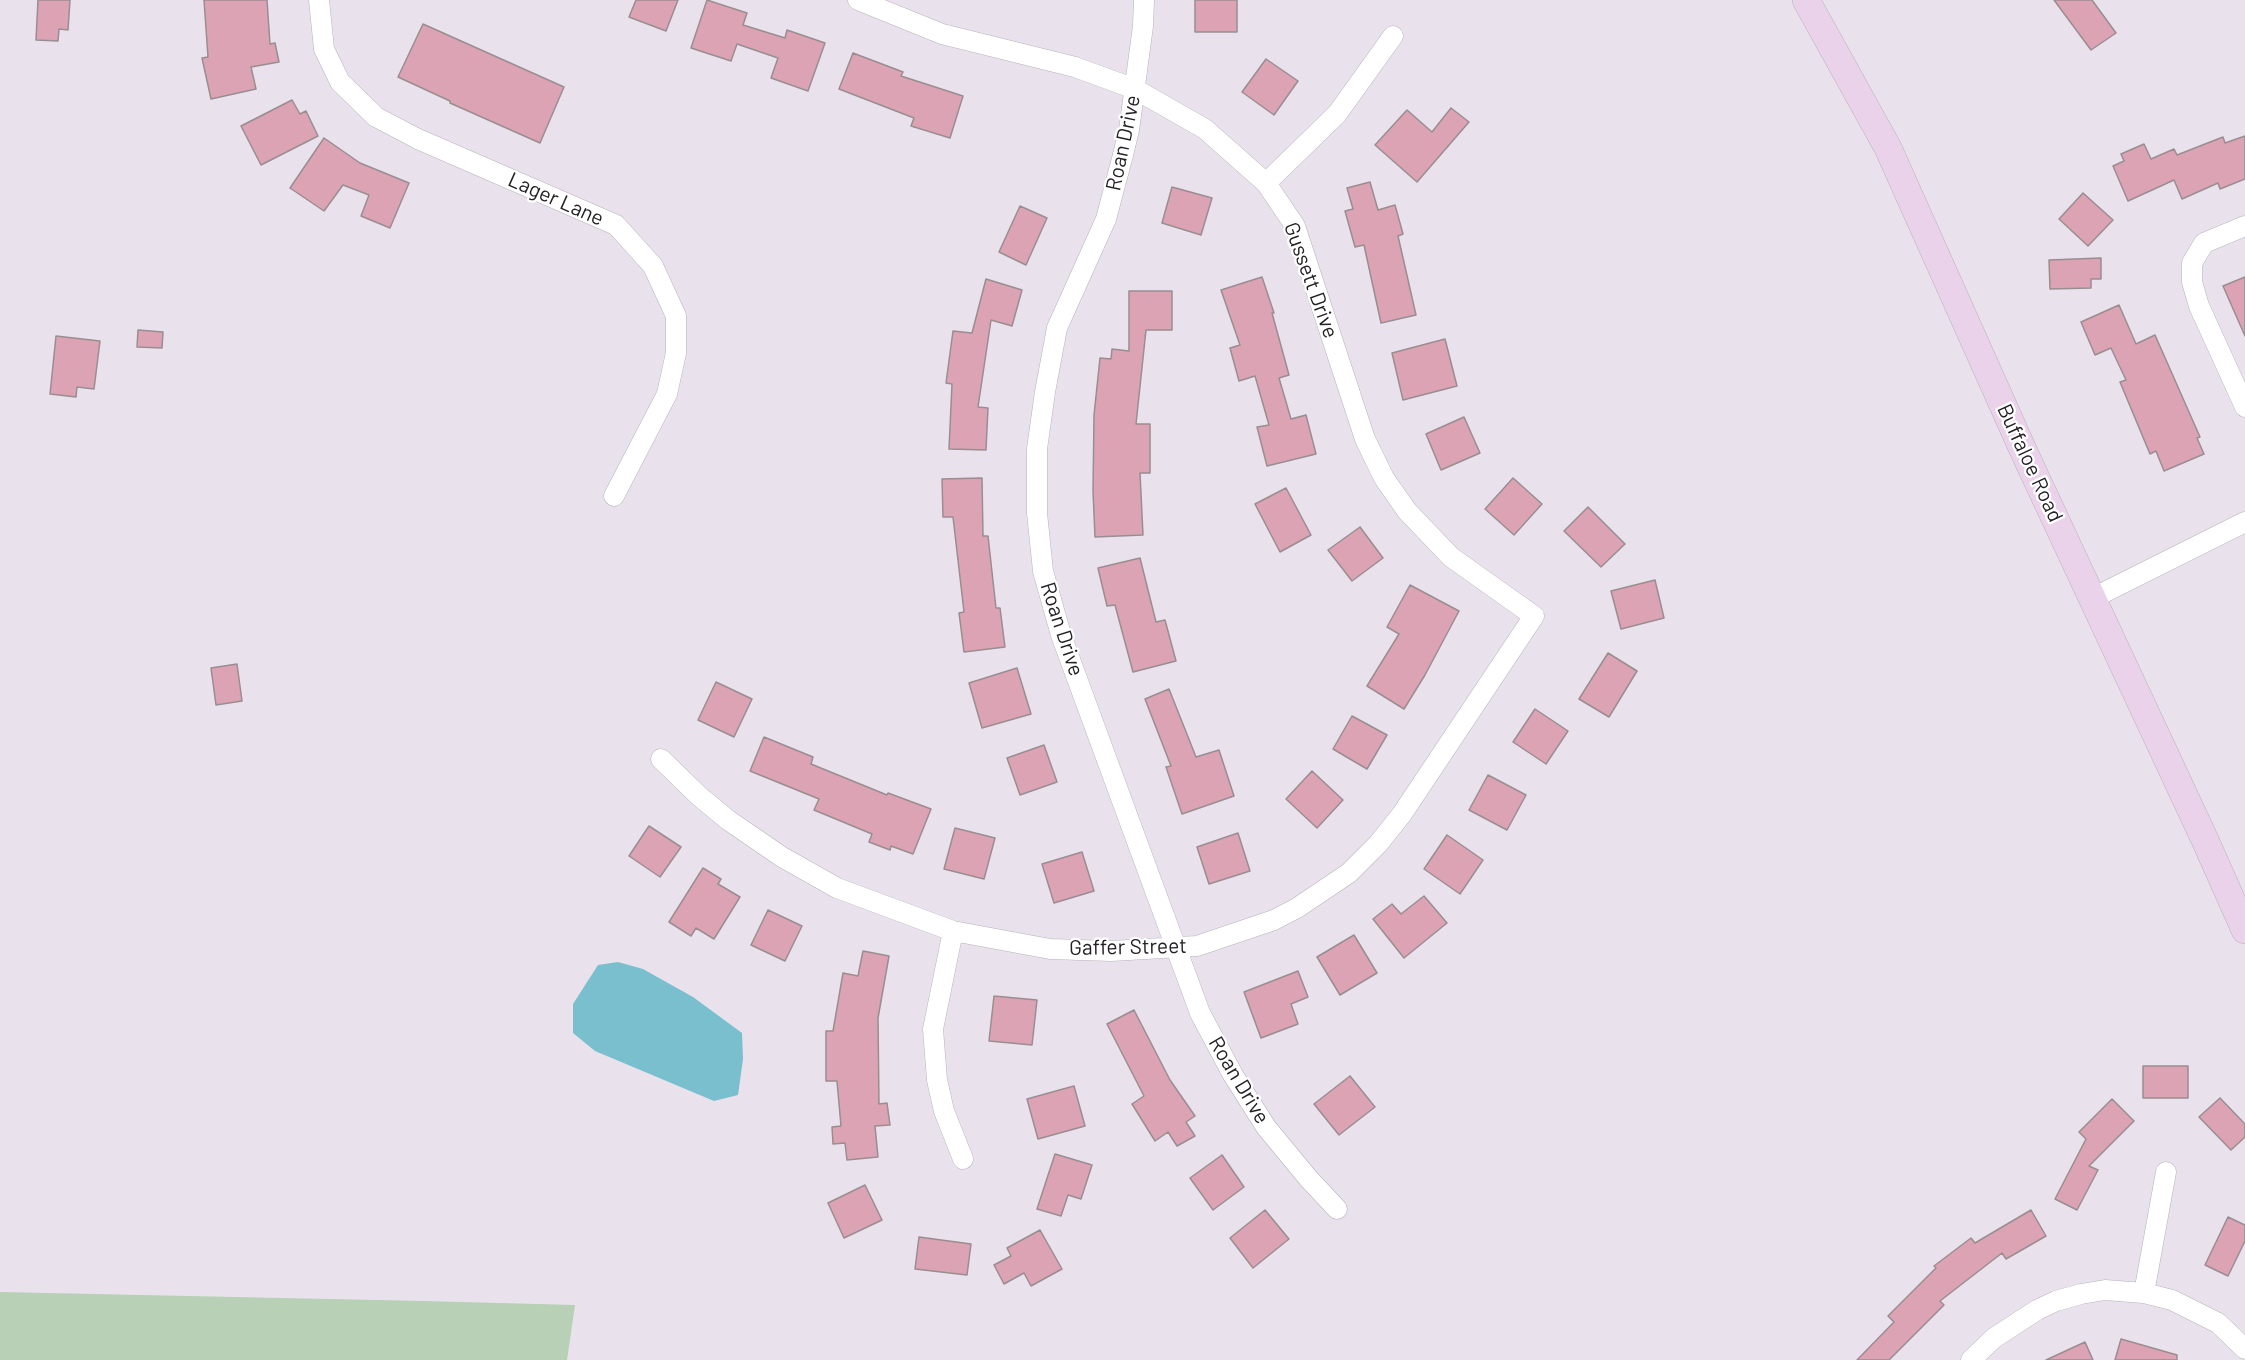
<!DOCTYPE html>
<style>
body{margin:0}
canvas{display:block;background:#e9e2ec}
</style>
<canvas width="2245" height="1360"></canvas>
<script>
const g = document.querySelector('canvas').getContext('2d');
g.lineJoin = 'round';
function fillPath(path, color) { g.fillStyle = color; g.fill(path, 'evenodd'); }
const shape = rows => new Path2D(rows.map(r => 'M' + r).join(''));
function stroke(path, color, width, dash) { g.strokeStyle = color; g.lineWidth = width; g.lineCap = dash ? 'butt' : 'round'; g.setLineDash(dash || []); g.stroke(path); }
function write(font, color, halo, rows, align = 'center') {
  g.font = font + ' Barlow,sans-serif'; g.lineWidth = 4.5; g.setLineDash([]); g.textBaseline = 'middle'; g.strokeStyle = halo; g.fillStyle = color; for (const [text, x, y, turn = 0] of rows) {
    g.save(); g.translate(x, y); g.rotate((+turn || 0) * Math.PI / 180); g.textAlign = isNaN(turn) ? turn : align; if (halo) g.strokeText(text, 0, 0); g.fillText(text, 0, 0); g.restore();
  }
}
fillPath(shape([
 [0,1292,424,1301,575,1305,567,1360,0,1360]
]), '#b8d0b5');
fillPath(shape([
 [618,962,643,969,693,997,742,1033,743,1059,738,1095,714,1101,595,1051,573,1033,573,1004,598,965]
]), '#7abfcd');
const building = shape([
 [38,0,70,0,68,30,59,29,58,41,36,40,38,0],
 [204,0,267,0,270,44,275,43,279,62,251,67,256,89,211,99,202,58,208,57,204,0],
 [636,0,678,0,666,31,629,17,636,0],
 [707,0,747,13,743,25,785,38,787,30,825,43,808,91,771,78,778,58,737,44,731,61,691,48,707,0],
 [1195,0,1237,0,1237,32,1195,32,1195,0],
 [2054,0,2092,0,2116,33,2091,50,2054,0],
 [423,24,564,87,540,143,450,103,450,101,398,77,423,24],
 [853,53,903,72,901,76,963,96,950,138,911,126,914,118,839,89,853,53],
 [1266,59,1298,81,1274,115,1242,92,1266,59],
 [292,100,300,114,306,111,318,136,261,165,241,126,292,100],
 [1451,108,1469,122,1417,182,1375,145,1407,110,1432,132,1451,108],
 [2245,136,2245,179,2220,189,2218,183,2182,199,2174,180,2128,201,2113,166,2124,161,2121,154,2144,144,2151,159,2174,149,2177,155,2223,137,2225,143,2245,136],
 [324,138,360,163,409,183,390,228,361,216,369,195,343,185,324,211,290,188,324,138],
 [1370,182,1378,210,1395,205,1403,234,1398,236,1416,315,1381,323,1364,245,1355,247,1345,211,1353,209,1347,188,1370,182],
 [1172,187,1212,198,1201,235,1162,223,1172,187],
 [2083,193,2113,220,2088,246,2059,219,2083,193],
 [1020,206,1047,218,1026,265,999,252,1020,206],
 [2101,258,2101,279,2091,279,2091,288,2050,289,2049,260,2101,258],
 [1262,277,1274,313,1272,313,1289,375,1279,378,1291,419,1306,415,1316,454,1267,466,1257,427,1269,425,1255,376,1239,381,1230,348,1240,345,1221,290,1262,277],
 [2245,277,2245,336,2223,286,2245,277],
 [986,279,1022,290,1012,326,991,320,978,407,988,408,986,450,949,449,952,384,946,383,953,331,972,333,986,279],
 [1129,291,1172,291,1172,330,1146,330,1136,424,1150,424,1150,473,1140,473,1143,535,1095,537,1093,491,1094,415,1100,358,1111,359,1112,349,1129,351,1129,291],
 [2119,305,2136,344,2155,335,2200,437,2197,438,2204,454,2164,471,2156,451,2150,454,2120,382,2126,380,2111,348,2095,355,2081,322,2119,305],
 [138,330,163,332,162,348,137,347,138,330],
 [56,336,100,341,94,389,77,387,76,397,50,394,56,336],
 [1445,339,1457,386,1403,400,1392,353,1445,339],
 [1464,417,1480,453,1441,470,1426,434,1464,417],
 [982,478,983,536,988,536,996,608,1000,608,1005,647,964,652,959,613,964,612,953,517,943,517,942,479,982,478],
 [1513,478,1542,504,1514,535,1485,509,1513,478],
 [1286,488,1311,535,1280,552,1255,504,1286,488],
 [1588,507,1625,544,1601,567,1564,531,1588,507],
 [1360,527,1383,558,1352,581,1328,550,1360,527],
 [1140,558,1156,622,1165,620,1176,661,1133,672,1115,605,1107,606,1098,568,1140,558],
 [1655,580,1664,618,1621,629,1611,591,1655,580],
 [1410,585,1459,611,1425,675,1404,709,1367,686,1399,634,1387,627,1410,585],
 [1608,653,1637,671,1609,717,1579,699,1608,653],
 [237,664,242,701,216,705,211,668,237,664],
 [1017,668,1031,714,982,728,969,683,1017,668],
 [716,682,752,699,734,737,698,720,716,682],
 [1169,689,1196,757,1219,750,1234,796,1182,814,1166,767,1171,766,1145,699,1169,689],
 [1535,709,1568,731,1546,764,1513,742,1535,709],
 [1352,716,1387,735,1367,769,1333,749,1352,716],
 [764,737,813,757,811,764,887,795,888,793,931,809,913,854,891,846,890,850,869,842,872,834,814,810,819,799,750,771,764,737],
 [1044,745,1057,782,1020,795,1007,758,1044,745],
 [1312,771,1343,800,1317,828,1286,799,1312,771],
 [1488,775,1526,795,1507,830,1469,810,1488,775],
 [649,826,681,847,660,877,629,856,649,826],
 [955,828,995,838,984,879,944,869,955,828],
 [1238,833,1250,871,1209,884,1197,847,1238,833],
 [1447,835,1483,860,1460,894,1424,869,1447,835],
 [1082,852,1094,891,1054,903,1042,864,1082,852],
 [703,868,721,879,718,884,740,897,714,939,696,928,691,936,669,922,703,868],
 [1424,896,1447,923,1404,958,1373,919,1392,904,1401,914,1424,896],
 [768,910,802,926,785,961,751,945,768,910],
 [1354,935,1377,973,1340,995,1317,957,1354,935],
 [863,951,889,956,878,1018,879,1104,887,1103,890,1125,875,1126,878,1157,847,1160,845,1143,833,1144,832,1127,841,1126,837,1081,826,1081,826,1031,833,1031,843,973,858,976,863,951],
 [1298,971,1308,997,1291,1004,1298,1024,1261,1038,1244,992,1298,971],
 [994,996,1037,1000,1032,1045,989,1041,994,996],
 [1134,1010,1170,1080,1195,1116,1186,1122,1195,1136,1177,1146,1168,1132,1155,1141,1132,1104,1144,1096,1107,1024,1134,1010],
 [2143,1066,2188,1066,2188,1098,2143,1098,2143,1066],
 [1350,1076,1375,1107,1339,1135,1314,1104,1350,1076],
 [1074,1086,1085,1126,1038,1139,1027,1099,1074,1086],
 [2220,1098,2245,1124,2245,1137,2231,1150,2199,1117,2220,1098],
 [2112,1099,2134,1121,2089,1166,2098,1170,2077,1210,2055,1199,2086,1139,2079,1132,2112,1099],
 [1055,1154,1092,1165,1081,1199,1068,1195,1061,1216,1037,1209,1055,1154],
 [1222,1155,1244,1187,1213,1210,1190,1178,1222,1155],
 [865,1185,882,1220,844,1238,828,1203,865,1185],
 [1265,1210,1289,1239,1253,1268,1230,1238,1265,1210],
 [2031,1210,2046,1236,2006,1259,2002,1253,1940,1301,1944,1305,1889,1360,1857,1360,1894,1322,1888,1316,1936,1268,1934,1266,1971,1238,1975,1243,2031,1210],
 [2228,1217,2245,1225,2245,1241,2228,1276,2205,1265,2228,1217],
 [1040,1230,1062,1269,1031,1286,1024,1273,1004,1284,994,1265,1011,1256,1007,1248,1040,1230],
 [919,1237,971,1244,967,1275,915,1269,919,1237],
 [2121,1339,2177,1355,2177,1360,2115,1360,2121,1339],
 [2085,1342,2093,1360,2046,1360,2085,1342]
]);
fillPath(building, '#dca3b4');
stroke(building, '#9a8d91', 1.5);
const street = shape([
 [319,0,324,49,340,82,376,117,418,139,616,225,653,266,676,316,676,353,667,394,614,496],
 [1144,0,1143,26,1129,130,1123,155,1106,219,1057,328,1045,392,1037,449,1037,513,1043,571,1061,635,1200,1013,1233,1075,1266,1127,1308,1178,1337,1209],
 [1266,183,1337,114,1393,36],
 [2245,226,2204,243,2192,263,2192,282,2199,306,2245,407],
 [2093,598,2245,522],
 [661,759,699,796,728,820,782,857,837,888,953,931,1050,949,1111,951,1197,946,1274,920,1297,908,1349,873,1378,844,1402,814,1534,616,1451,557,1407,511,1384,478,1365,439,1295,226,1266,183,1205,129,1135,89,1075,67,942,34,858,0],
 [953,931,933,1029,937,1080,944,1111,963,1159],
 [2144,1293,2166,1172],
 [1971,1360,1994,1338,2037,1310,2056,1301,2081,1294,2105,1290,2144,1293,2172,1300,2218,1323,2245,1349]
]);
const secondary = shape([
 [1806,0,1888,148,2023,450,2205,840,2245,930]
]);
stroke(street, '#b8b1bb', 21);
stroke(secondary, '#b8b1bb', 28);
stroke(street, '#fff', 20);
stroke(secondary, '#ead3ea', 27);
write('21px', '#242125', '#fff', [
 ["Roan Drive",1123,143,-78],
 ["Lager Lane",556,199,24],
 ["Gussett Drive",1311,280,70],
 ["Buffaloe Road",2030,463,65],
 ["Roan Drive",1062,629,72],
 ["Gaffer Street",1128,947,-1],
 ["Roan Drive",1239,1080,59]
]);
</script>
